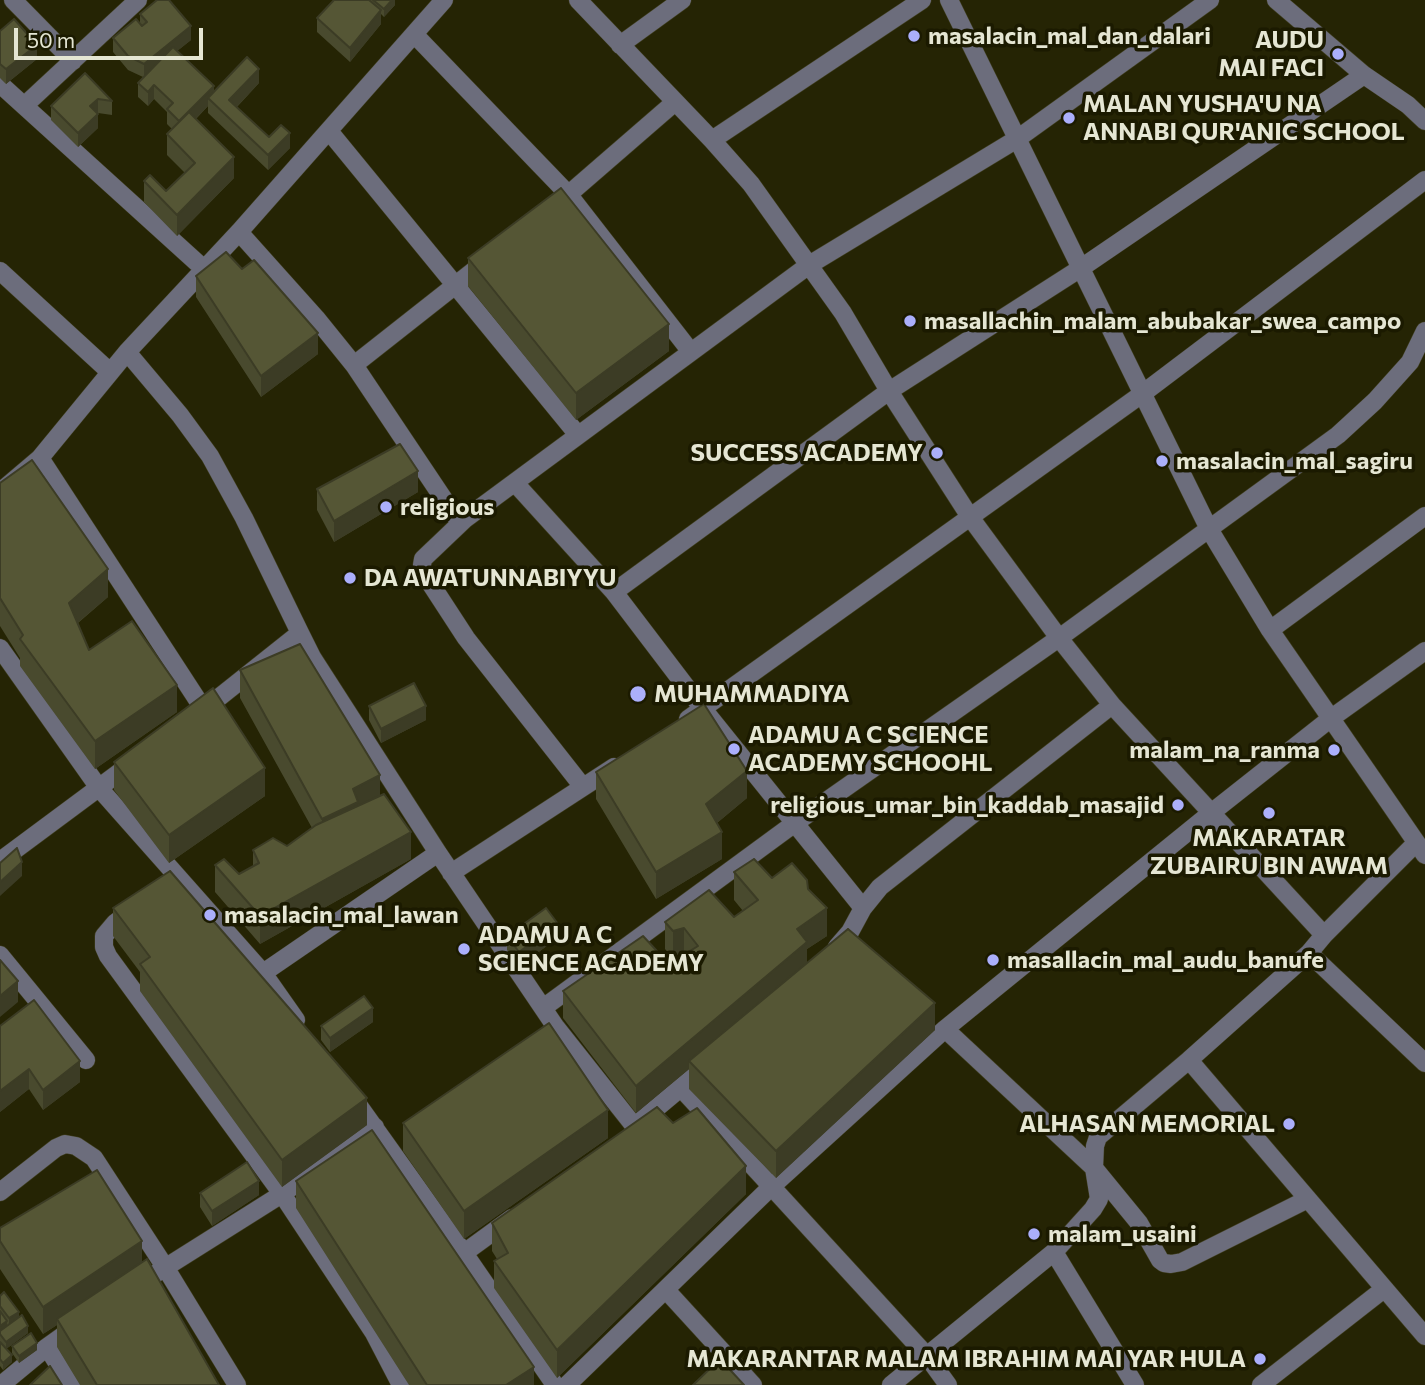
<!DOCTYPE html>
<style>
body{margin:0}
#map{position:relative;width:1425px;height:1385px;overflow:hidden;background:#252404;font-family:Commissioner,sans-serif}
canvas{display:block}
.scale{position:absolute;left:14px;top:28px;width:189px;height:32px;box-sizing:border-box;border:4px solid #e5e6d3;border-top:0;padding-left:9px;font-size:21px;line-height:24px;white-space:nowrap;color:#e5e6d3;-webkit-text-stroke:5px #1b1a00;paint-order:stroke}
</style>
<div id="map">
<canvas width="1425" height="1385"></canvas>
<div class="scale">50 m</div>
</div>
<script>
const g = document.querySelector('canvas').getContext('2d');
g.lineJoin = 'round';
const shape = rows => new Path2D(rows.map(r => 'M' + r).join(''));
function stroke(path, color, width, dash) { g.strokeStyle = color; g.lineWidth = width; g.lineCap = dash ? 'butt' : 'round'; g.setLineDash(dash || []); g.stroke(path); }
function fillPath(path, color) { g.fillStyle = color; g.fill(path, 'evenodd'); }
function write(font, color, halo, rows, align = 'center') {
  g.font = font + ' Commissioner,sans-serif'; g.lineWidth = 7; g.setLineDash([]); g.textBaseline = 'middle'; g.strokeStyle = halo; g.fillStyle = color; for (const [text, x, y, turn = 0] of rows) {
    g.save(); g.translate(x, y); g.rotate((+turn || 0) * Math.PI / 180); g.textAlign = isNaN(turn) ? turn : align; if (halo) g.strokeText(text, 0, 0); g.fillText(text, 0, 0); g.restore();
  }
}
const minor = shape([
 [13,0,73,61],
 [578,0,712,140,751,184,843,313,889,391,970,517,1059,638,1112,705,1324,935],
 [949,0,1209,529,1270,630,1425,855],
 [1276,0,1364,75,1408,105,1425,121],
 [414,34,569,195,691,352],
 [620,45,682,0],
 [0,84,204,269],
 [25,105,138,0],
 [329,131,578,435],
 [712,140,922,0],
 [562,200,675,102],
 [239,232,316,318,354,365,455,516,465,519,809,265,1017,139,1210,0],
 [0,271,110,372],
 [127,352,180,415,210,456,244,518,300,633,312,657,438,853,555,1026,635,1127],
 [354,365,486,261],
 [40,458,204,710],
 [515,483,614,592,703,709,863,908],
 [0,492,40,458,127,352,239,232,444,0],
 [465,519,423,559,422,565,423,572,466,638,583,787],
 [614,592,889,391,1081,268,1364,75],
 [1270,630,1425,516],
 [0,648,99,788,263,973,296,1020],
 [202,711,300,633],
 [688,719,1142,394,1425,180],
 [0,861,132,763],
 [451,873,614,767],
 [131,911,115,923,104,936,104,947,108,956,282,1194,374,1333,401,1385],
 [837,947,850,932,863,908,880,887,1112,705],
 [1309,953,1425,1063],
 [0,955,86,1060],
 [263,973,438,853],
 [543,1008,795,823,1059,638,1338,435,1375,401,1410,362,1425,331],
 [945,1029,1094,1168,1139,1223,1160,1260,1164,1263,1171,1264,1182,1262,1308,1199],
 [1189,1060,1425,1336],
 [681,1088,927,1356,948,1385],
 [354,1099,464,1253,555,1385],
 [641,1121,708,1065],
 [0,1192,56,1148,65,1144,76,1146,94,1158,165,1267,237,1385],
 [1054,1252,1135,1385],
 [464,1253,512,1218],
 [136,1286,282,1194,375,1127],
 [666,1290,753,1385],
 [47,1347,71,1385],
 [1,1385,47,1347,75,1327],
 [567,1385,771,1187,945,1029,1211,813,1330,719,1425,651],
 [891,1385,1054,1252,1093,1209,1099,1199,1094,1168,1095,1146,1098,1137,1189,1060,1309,953,1324,935,1416,843],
 [1261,1385,1384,1289]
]);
stroke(minor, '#403f21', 19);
stroke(minor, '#6c6d7c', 18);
fillPath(shape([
 [334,0,395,0,395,5,384,17,381,14,381,24,350,62,317,32,317,18],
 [140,14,191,40,177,51,214,92,259,83,237,107,269,137,290,148,268,170,208,113,208,106,196,119,234,178,177,236,144,202,144,181,166,191,185,173,167,155,167,134,172,129,167,124,167,112,154,99,148,106,138,97,138,83,143,77,128,70,113,52,113,38,140,23],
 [0,31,37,59,6,84,0,78],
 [85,73,112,101,112,115,98,113,98,128,78,147,51,120,51,106],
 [468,258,669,351,576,420,468,286],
 [242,269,318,354,261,397,196,297,196,276],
 [0,483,108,597,78,623,89,650,177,712,95,769,20,666,20,658,0,626],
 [317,489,418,492,334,542,317,510],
 [240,670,380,796,411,859,260,944,215,892,215,865,239,874,253,867,253,850,287,846,312,828,240,698],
 [369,706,426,720,381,743,369,720],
 [114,762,265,796,169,863,114,790],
 [596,772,747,798,717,823,722,859,656,899,596,799],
 [734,872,772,878,808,889,827,936,807,949,807,963,935,1030,776,1178,689,1089,689,1069,636,1113,563,1018,563,991,669,964,679,957,673,959,665,949,665,922,734,917,743,911,734,900],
 [113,908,367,1125,282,1187,140,991,140,972,113,936],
 [507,936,558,938,519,966,507,950],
 [34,1000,80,1082,43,1110,29,1089,0,1112],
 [373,1022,330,1052,321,1040,321,1026],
 [403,1123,608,1138,464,1239,403,1151],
 [673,1123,746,1194,557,1378,494,1288,494,1261,497,1259,492,1251,492,1223],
 [296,1181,534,1385,409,1385,296,1208],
 [200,1193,259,1195,212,1226,200,1207],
 [0,1228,142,1263,219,1385,80,1385,57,1347,57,1325,43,1334,0,1269],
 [0,1296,19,1317,28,1333,6,1349,12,1362,3,1370,0,1366],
 [12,1346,37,1350,19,1363,12,1353]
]), '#494a2e');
fillPath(shape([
 [392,0,395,0,395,5,384,17,384,9],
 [381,10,381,24,350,62,350,48],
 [191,26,191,40,144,78,144,64],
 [37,45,37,59,6,84,6,69],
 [259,69,259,83,229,115,229,100],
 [154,85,154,99,148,106,148,92],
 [214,86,214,100,208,98,208,106,179,136,179,121],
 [98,99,98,113,90,106],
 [98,114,98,128,78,147,78,133],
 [290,133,290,148,268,170,268,155],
 [234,157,234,178,177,236,177,215],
 [669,324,669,351,576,420,576,393],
 [318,333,318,354,261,397,261,376],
 [418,471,418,492,334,542,334,521],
 [108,569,108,597,69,630,69,603],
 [177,685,177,712,95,769,95,741],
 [426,706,426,720,381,743,381,729],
 [265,768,265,796,169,863,169,835],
 [747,771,747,798,706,832,706,804],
 [380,775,380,803,322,846,322,819,353,789],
 [411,832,411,859,260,944,260,916],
 [722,832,722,859,656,899,656,872],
 [22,862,22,876,0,896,0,882],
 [827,908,827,936,807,949,807,969,689,1061,689,1069,636,1113,636,1086,797,929],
 [558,924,558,938,519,966,519,952],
 [684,928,684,956,673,959,673,931],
 [18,981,18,1002,0,1017,0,996],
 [935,1003,935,1030,776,1178,776,1151],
 [373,1008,373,1022,330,1052,330,1038],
 [80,1061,80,1082,43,1110,43,1090],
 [29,1069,29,1089,0,1112,0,1091],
 [367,1098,367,1125,282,1187,282,1160],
 [608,1110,608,1138,464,1239,464,1211],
 [746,1166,746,1194,557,1378,557,1350],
 [259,1181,259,1195,212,1226,212,1211],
 [142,1241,142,1268,57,1319,57,1325,43,1334,43,1307],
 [19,1312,19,1319,9,1325,9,1318],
 [7,1321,7,1328,0,1333,0,1326],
 [28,1326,28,1333,6,1349,6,1342],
 [37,1343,37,1350,19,1363,19,1356],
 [12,1355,12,1362,3,1370,3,1363],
 [534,1367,534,1385,506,1385]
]), '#3c3c25');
const building = shape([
 [157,0,169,0,191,26,144,64,128,56,113,38,136,19,142,26,147,22,140,14,157,0],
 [334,0,369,0,381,10,350,48,317,18,334,0],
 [373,0,392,0,384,9,373,0],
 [14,19,37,45,6,69,0,64,0,31,14,19],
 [173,47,214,86,179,121,167,109,173,103,154,85,148,92,138,83,173,47],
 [247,57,259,69,229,100,269,137,281,125,290,133,268,155,208,98,247,57],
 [85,73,112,101,98,99,90,106,98,114,78,133,51,106,85,73],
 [189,112,234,157,177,215,144,181,150,175,166,191,195,163,167,134,189,112],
 [561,188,669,324,576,393,468,258,561,188],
 [226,252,242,269,254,260,318,333,261,376,196,276,226,252],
 [400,444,418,471,334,521,317,489,400,444],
 [32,460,108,569,69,603,89,650,132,621,177,685,95,741,20,639,23,635,0,598,0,483,32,460],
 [300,644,380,775,353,789,358,802,322,819,240,670,300,644],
 [414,683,426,706,381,729,369,706,414,683],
 [213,688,265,768,169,835,114,762,213,688],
 [704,704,747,771,706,804,722,832,656,872,596,772,704,704],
 [384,794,411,832,260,916,215,865,224,859,239,874,259,863,253,850,273,838,287,846,316,825,384,794],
 [17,848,22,862,0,882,0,863,17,848],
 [754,859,772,878,792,863,807,880,808,889,827,908,797,929,807,942,636,1086,563,991,643,936,669,964,698,946,684,928,673,931,665,922,709,890,734,917,758,900,734,872,754,859],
 [170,871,367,1098,282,1160,140,964,150,957,113,908,170,871],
 [546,908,558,924,519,952,507,936,546,908],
 [848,929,935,1003,776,1151,689,1061,848,929],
 [0,960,18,981,0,996,0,960],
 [364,996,373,1008,330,1038,321,1026,364,996],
 [34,1000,80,1061,43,1090,29,1069,0,1091,0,1026,34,1000],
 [549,1023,608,1110,464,1211,403,1123,549,1023],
 [657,1107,673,1123,697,1108,746,1166,557,1350,494,1261,508,1253,492,1223,657,1107],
 [372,1130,534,1367,506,1385,427,1385,296,1181,372,1130],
 [247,1162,259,1181,212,1211,200,1193,247,1162],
 [97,1170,142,1241,43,1307,0,1241,0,1228,97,1170],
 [147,1259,219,1385,97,1385,57,1319,147,1259],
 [4,1292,19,1312,9,1318,0,1306,0,1296,4,1292],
 [0,1311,7,1321,0,1326,0,1311],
 [22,1315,28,1326,6,1342,0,1334,0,1331,22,1315],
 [31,1333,37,1343,19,1356,12,1346,31,1333],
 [0,1342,12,1355,3,1363,0,1359,0,1342],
 [720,1359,744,1385,693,1385,720,1359],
 [50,1366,62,1385,30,1385,50,1366]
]);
fillPath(building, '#555635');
stroke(building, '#3c3c25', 2);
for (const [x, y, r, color] of [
 [914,36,7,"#abaffb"],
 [1338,54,7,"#abaffb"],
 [1069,118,7,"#abaffb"],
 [910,321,7,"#abaffb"],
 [937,453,7,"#abaffb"],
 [1162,461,7,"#abaffb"],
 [386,507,7,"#abaffb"],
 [350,578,7,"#abaffb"],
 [638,694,9,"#abaffb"],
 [734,749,7,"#abaffb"],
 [1334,750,7,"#abaffb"],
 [1178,805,7,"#abaffb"],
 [1269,813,7,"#abaffb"],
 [210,915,7,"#abaffb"],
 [464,949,7,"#abaffb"],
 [993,960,7,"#abaffb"],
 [1289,1124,7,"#abaffb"],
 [1034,1234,7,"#abaffb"],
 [1260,1359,7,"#abaffb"]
]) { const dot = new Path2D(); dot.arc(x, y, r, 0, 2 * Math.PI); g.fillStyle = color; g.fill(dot); stroke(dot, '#1b1a00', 2.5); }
write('bold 24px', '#e5e6d3', '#1b1a00', [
 ["masalacin_mal_dan_dalari",928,36],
 ["AUDU",1324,40,"right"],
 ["MAI FACI",1324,68,"right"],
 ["MALAN YUSHA'U NA",1083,104],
 ["ANNABI QUR'ANIC SCHOOL",1083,132],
 ["masallachin_malam_abubakar_swea_campo",924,321],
 ["SUCCESS ACADEMY",923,453,"right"],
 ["masalacin_mal_sagiru",1176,461],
 ["religious",400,507],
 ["DA AWATUNNABIYYU",364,578],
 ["MUHAMMADIYA",654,694],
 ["ADAMU A C SCIENCE",748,735],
 ["ACADEMY SCHOOHL",748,763],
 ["malam_na_ranma",1320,750,"right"],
 ["religious_umar_bin_kaddab_masajid",1164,805,"right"],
 ["MAKARATAR",1269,838,"center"],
 ["ZUBAIRU BIN AWAM",1269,866,"center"],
 ["masalacin_mal_lawan",224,915],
 ["ADAMU A C",478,935],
 ["SCIENCE ACADEMY",478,963],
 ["masallacin_mal_audu_banufe",1007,960],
 ["ALHASAN MEMORIAL",1275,1124,"right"],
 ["malam_usaini",1048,1234],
 ["MAKARANTAR MALAM IBRAHIM MAI YAR HULA",1246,1359,"right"]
], 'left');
</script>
